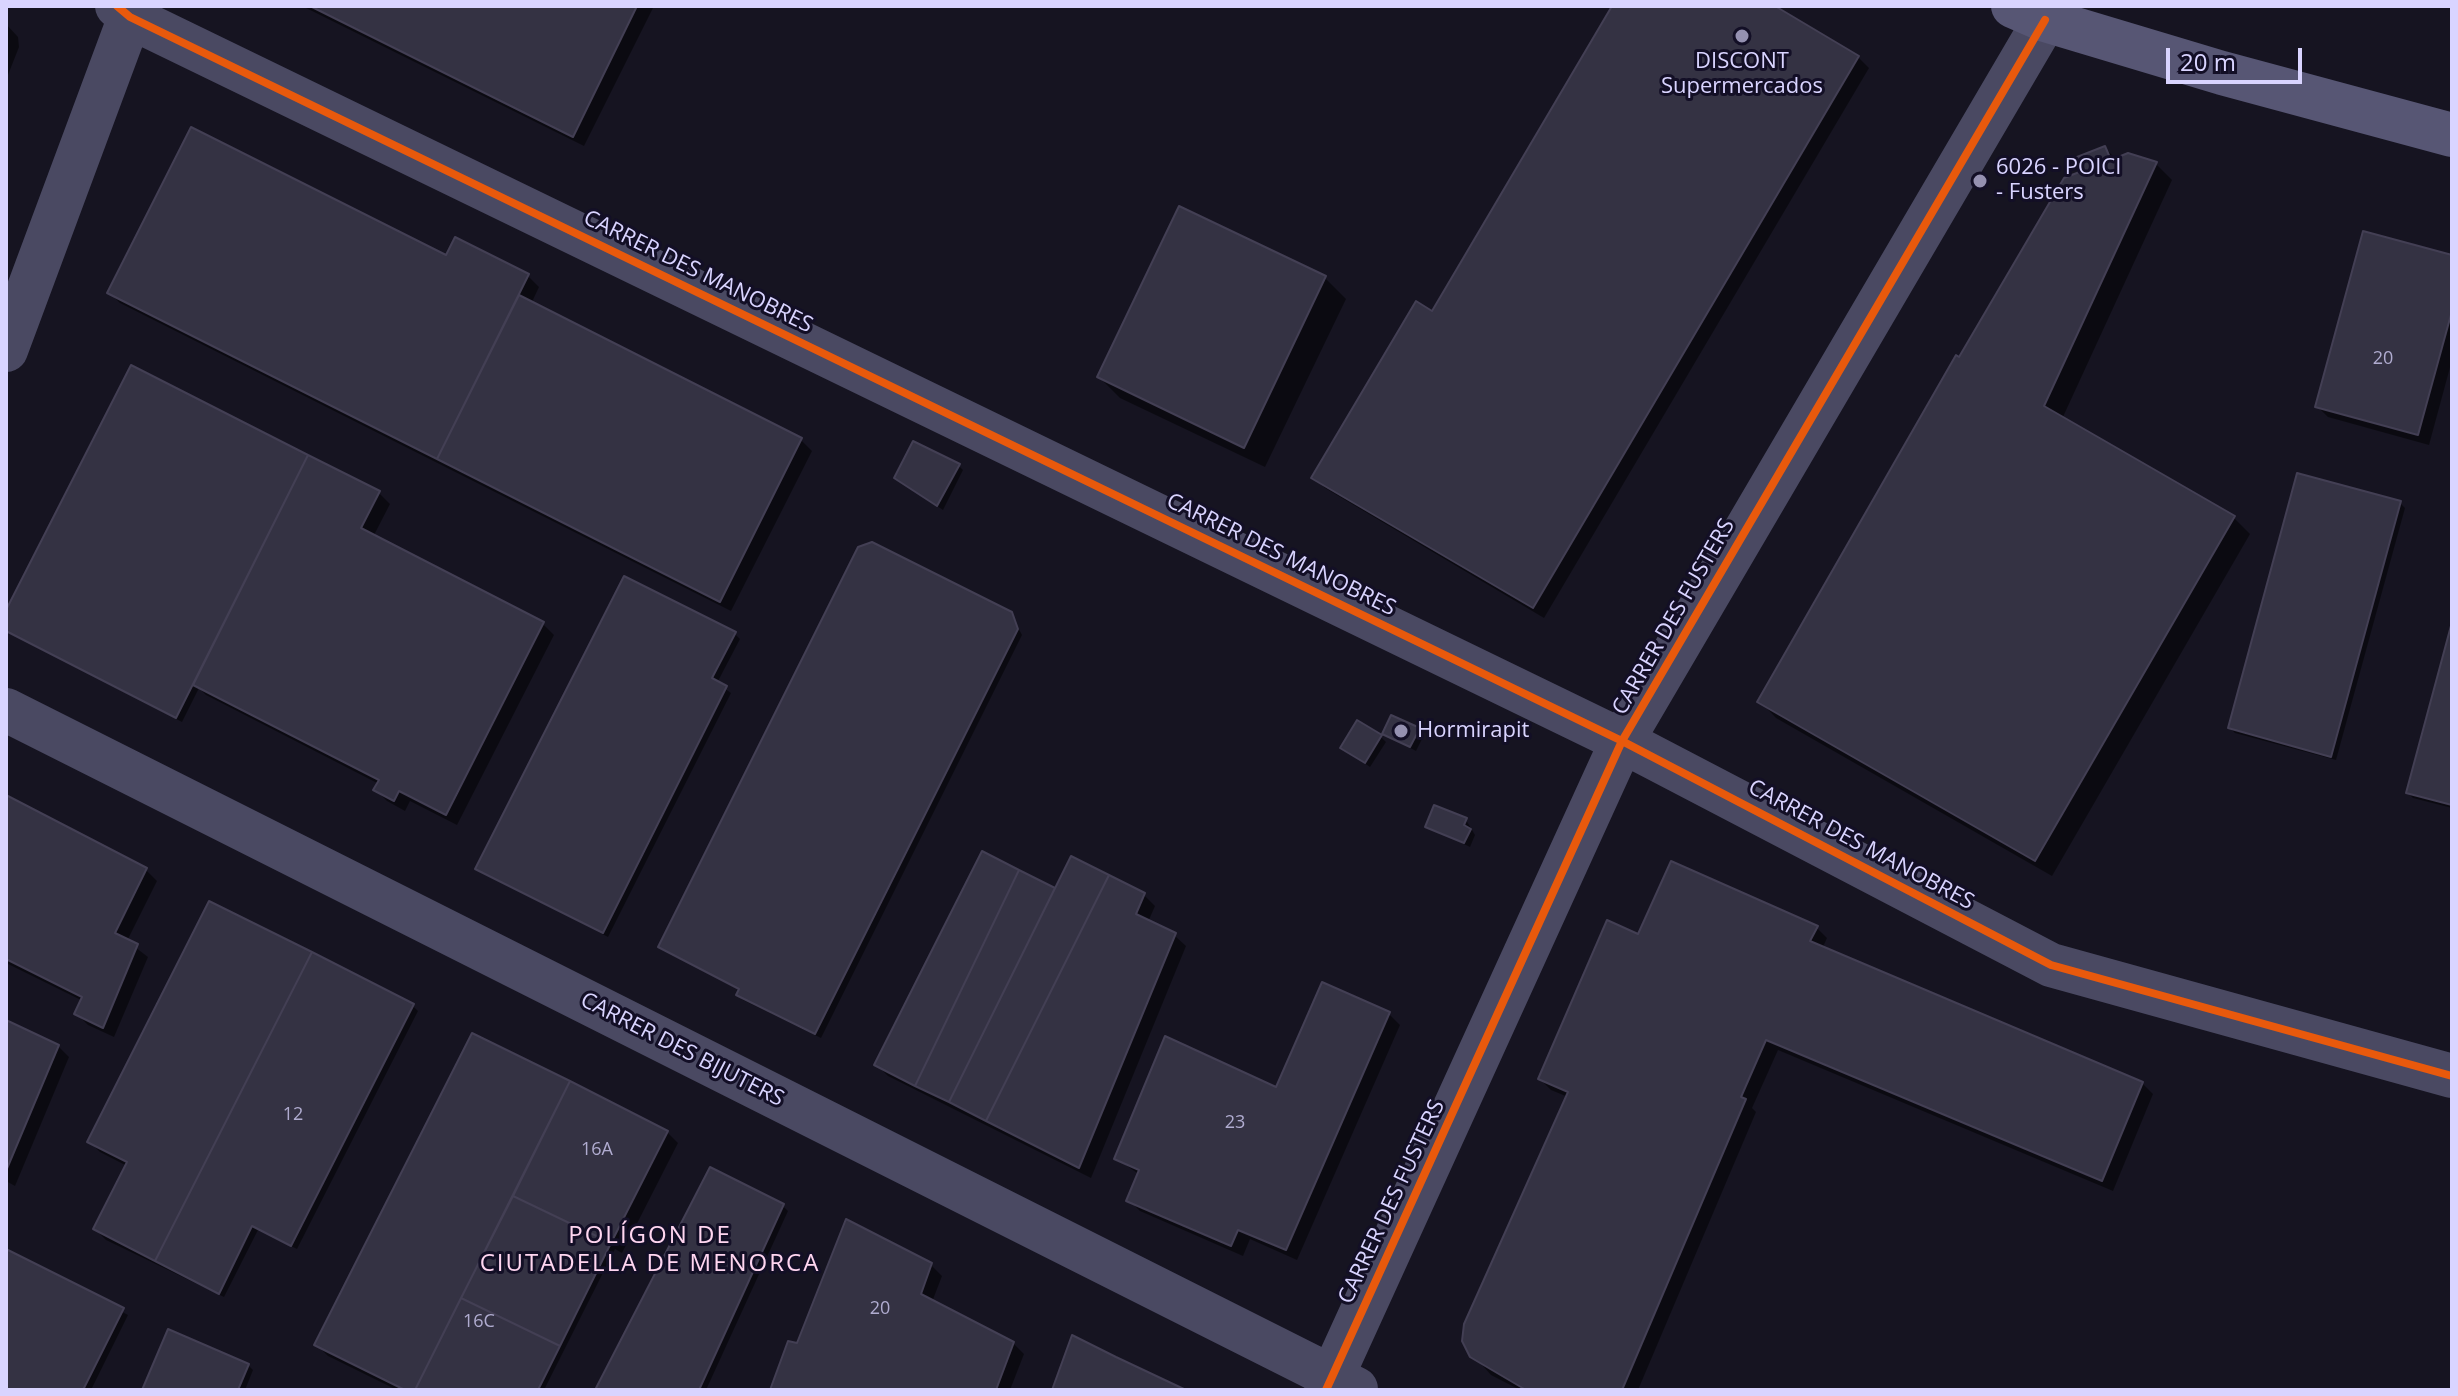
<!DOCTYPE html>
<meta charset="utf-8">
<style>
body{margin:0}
#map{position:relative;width:2458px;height:1396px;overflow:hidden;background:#161421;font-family:"Open Sans",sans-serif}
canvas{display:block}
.frame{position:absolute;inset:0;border:8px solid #d9d4ff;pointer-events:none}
.scale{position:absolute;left:2166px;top:48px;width:136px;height:36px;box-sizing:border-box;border:4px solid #d9d4ff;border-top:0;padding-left:10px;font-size:24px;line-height:28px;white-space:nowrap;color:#d9d4ff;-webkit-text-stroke:6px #130f26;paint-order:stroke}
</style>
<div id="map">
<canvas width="2458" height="1396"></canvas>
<div class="frame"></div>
<div class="scale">20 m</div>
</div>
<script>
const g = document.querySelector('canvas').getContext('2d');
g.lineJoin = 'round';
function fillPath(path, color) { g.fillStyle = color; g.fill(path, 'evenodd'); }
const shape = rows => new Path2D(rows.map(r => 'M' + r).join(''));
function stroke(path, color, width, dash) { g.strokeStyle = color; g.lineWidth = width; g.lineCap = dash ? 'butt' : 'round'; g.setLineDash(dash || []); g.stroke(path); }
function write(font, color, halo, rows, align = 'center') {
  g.font = font + ' "Open Sans",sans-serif'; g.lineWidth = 6; g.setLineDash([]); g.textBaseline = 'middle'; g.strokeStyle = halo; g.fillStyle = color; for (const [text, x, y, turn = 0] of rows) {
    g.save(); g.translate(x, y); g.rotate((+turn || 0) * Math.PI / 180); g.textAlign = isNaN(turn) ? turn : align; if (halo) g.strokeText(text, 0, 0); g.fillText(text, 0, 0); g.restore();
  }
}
fillPath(shape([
 [302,6,654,6,584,146],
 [1615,6,1771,6,1858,57,1869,68,1544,618,1325,488,1314,477,1433,314],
 [6,24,18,37,19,47,6,80],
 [2105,148,2117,160,2156,164,2172,180,2062,419,2234,518,2250,534,2052,876,1776,718,1760,701,1960,360,2085,172],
 [1180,209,1325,278,1346,299,1265,467,1120,398,1099,377],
 [456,239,528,276,539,287,531,304,801,440,812,451,731,611,120,303,109,292,447,258],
 [2452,257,2452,360,2429,445,2328,417,2317,406],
 [132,368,379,493,390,504,373,537,543,624,554,635,457,825,410,801,405,811,387,801,376,790,379,784,206,695,199,688,182,722,6,631,6,614],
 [958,465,963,470,943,510,902,482],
 [2400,503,2405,508,2336,760,2235,733,2230,728],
 [1011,614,1022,635,821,1038,743,1000,738,995,740,990,661,946],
 [2452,629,2452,808,2413,798,2408,793],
 [735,634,740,639,717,683,731,693,608,937,478,869],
 [1419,730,1424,735,1416,751,1384,734],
 [1381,737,1386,742,1370,767,1343,748],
 [6,797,146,870,157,881,127,941,148,957,114,1037,88,1025,77,1014,83,1001,6,963],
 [1466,820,1475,835,1470,847,1427,826],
 [1021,873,1056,891,1144,895,1155,906,1148,922,1174,935,1186,946,1091,1178,888,1076,877,1065],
 [1816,927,1827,938,1822,949,2142,1083,2153,1094,2113,1191,1778,1050,1752,1108,1756,1112,1638,1390,1520,1390,1491,1375,1466,1347,1568,1097,1551,1090,1540,1079,1639,937],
 [413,1006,418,1011,297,1249,258,1230,224,1297,106,1240,95,1229,127,1166,100,1152,89,1141],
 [1389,1014,1400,1025,1297,1260,1250,1239,1243,1256,1140,1211,1129,1200,1140,1175,1116,1158,1277,1090],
 [6,1023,58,1046,69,1057,15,1186,6,1181],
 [473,1035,667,1132,678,1143,622,1253,615,1249,544,1390,397,1390,328,1356,317,1345],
 [783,1206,788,1211,706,1390,598,1390],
 [6,1251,128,1315,91,1390,6,1390],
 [931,1265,942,1276,932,1302,1013,1343,1024,1354,1010,1390,772,1390,798,1346],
 [248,1365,253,1370,245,1390,144,1390]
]), '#0007');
const building = shape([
 [310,6,637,6,573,137,310,6],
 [1775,6,1859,56,1533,608,1311,478,1416,301,1432,311,1612,6,1775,6],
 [191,127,446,255,455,237,529,274,437,459,107,293,191,127],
 [2105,146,2111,160,2128,153,2157,162,2044,406,2235,516,2035,861,1757,702,1956,355,1959,357,2064,178,2082,171,2077,157,2105,146],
 [1179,206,1326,276,1244,448,1097,377,1179,206],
 [2363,231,2452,255,2452,311,2418,435,2315,407,2363,231],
 [519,295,802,438,720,602,437,459,519,295],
 [131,365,308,455,176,718,6,631,6,610,131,365],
 [913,441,960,464,937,506,894,478,913,441],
 [308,455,380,491,361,528,544,622,446,815,399,791,394,801,373,790,379,780,193,685,308,455],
 [2297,473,2401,501,2331,757,2228,728,2297,473],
 [872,542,1012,612,1018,629,815,1034,736,995,739,989,658,947,858,547,872,542],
 [624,576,736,632,712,678,727,686,603,933,475,869,624,576],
 [2452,622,2452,805,2406,793,2452,622],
 [1391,715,1420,728,1410,747,1382,734,1391,715],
 [1357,720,1382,735,1365,763,1340,748,1357,720],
 [6,795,147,868,115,933,138,944,103,1028,74,1014,82,997,6,959,6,795],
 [1434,805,1467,818,1464,825,1471,829,1464,843,1425,827,1434,805],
 [982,851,1019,870,915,1086,874,1065,982,851],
 [1071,856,1109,875,986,1121,949,1102,1071,856],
 [1671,861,1818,926,1810,941,2143,1082,2102,1181,1766,1040,1741,1097,1746,1099,1622,1390,1526,1390,1470,1357,1462,1341,1464,1324,1568,1092,1538,1079,1607,920,1638,934,1671,861],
 [1019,870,1055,888,949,1102,915,1086,1019,870],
 [1109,875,1145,893,1136,914,1176,933,1079,1168,986,1121,1109,875],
 [209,901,312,952,155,1261,93,1229,127,1162,87,1142,209,901],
 [312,952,414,1004,291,1246,252,1226,219,1294,155,1261,312,952],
 [1322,982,1390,1012,1286,1250,1238,1230,1231,1246,1126,1201,1139,1170,1114,1159,1165,1036,1276,1087,1322,982],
 [6,1020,59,1045,6,1171,6,1020],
 [472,1033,570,1081,415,1390,405,1390,314,1345,472,1033],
 [570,1081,668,1131,611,1243,513,1196,570,1081],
 [710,1167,784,1204,699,1390,595,1390,710,1167],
 [513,1196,611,1243,560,1346,461,1298,513,1196],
 [846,1219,932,1263,921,1294,1014,1342,996,1390,770,1390,788,1341,797,1343,846,1219],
 [6,1249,124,1308,83,1390,6,1390,6,1249],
 [461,1298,560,1346,538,1390,415,1390,461,1298],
 [168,1329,249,1364,238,1390,142,1390,168,1329],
 [1072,1335,1116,1357,1186,1390,1052,1390,1072,1335]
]);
fillPath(building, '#343243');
stroke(building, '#433f54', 2);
stroke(shape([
 [117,6,130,17,1622,741,2051,965,2452,1076],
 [6,350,134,6],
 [6,710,1356,1389],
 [1326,1390,1622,741,2045,20]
]), '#4a4962', 44);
stroke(shape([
 [2013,6,2045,20,2222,73,2452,135]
]), '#575674', 44);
stroke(shape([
 [117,6,130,17,1622,741,2051,965,2452,1076],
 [1326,1390,1622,741,2045,20]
]), '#e8590c', 8);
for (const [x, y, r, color] of [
 [1742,36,8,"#9591b1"],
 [1980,181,8,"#9591b1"],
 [1401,731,8,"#9591b1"]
]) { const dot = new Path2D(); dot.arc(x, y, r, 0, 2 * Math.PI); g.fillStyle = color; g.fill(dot); stroke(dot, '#130f26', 3); }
write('18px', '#b0acd0', null, [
 ["20",2383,359],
 ["12",293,1115],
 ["23",1235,1123],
 ["16A",597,1150],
 ["20",880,1309],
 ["16C",479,1322]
]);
write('22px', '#d9d4ff', '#130f26', [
 ["DISCONT",1742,62,"center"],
 ["Supermercados",1742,87,"center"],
 ["6026 - POICI",1996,168],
 ["- Fusters",1996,193],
 ["Hormirapit",1417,731]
], 'left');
write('22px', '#d9d4ff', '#130f26', [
 ["CARRER DES MANOBRES",698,272,26],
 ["CARRER DES MANOBRES",1281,555,26],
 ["CARRER DES FUSTERS",1674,617,-60],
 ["CARRER DES MANOBRES",1861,845,28],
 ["CARRER DES BIJUTERS",682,1050,27],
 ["CARRER DES FUSTERS",1392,1202,-65]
]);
g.letterSpacing = '2px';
write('24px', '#ffd6f0', '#130f26', [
 ["POLÍGON DE",650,1236],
 ["CIUTADELLA DE MENORCA",650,1264]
]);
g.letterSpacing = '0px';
</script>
